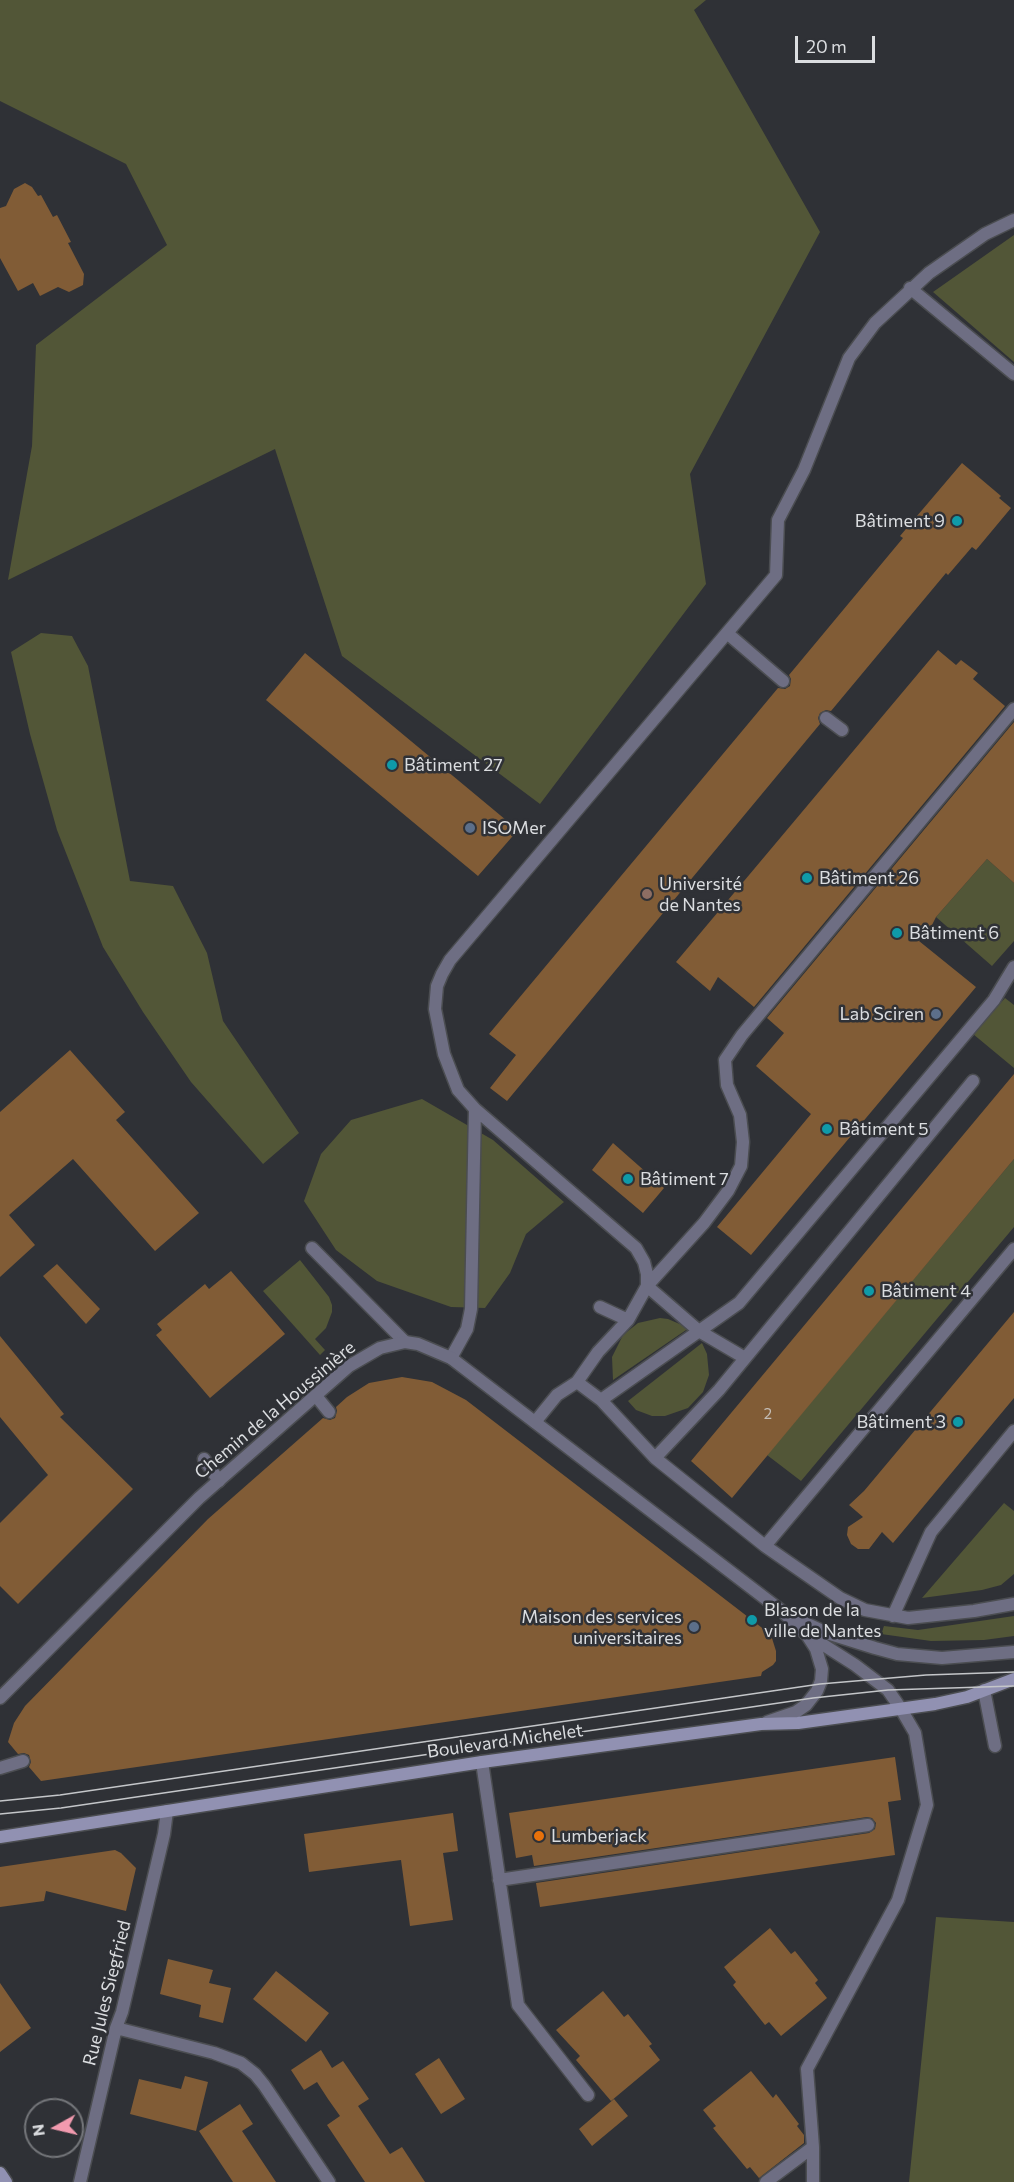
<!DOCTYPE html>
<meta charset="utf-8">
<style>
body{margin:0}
#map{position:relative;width:1014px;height:2182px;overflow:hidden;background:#2f3136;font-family:Commissioner,sans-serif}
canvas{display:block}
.north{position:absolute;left:24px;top:2098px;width:60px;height:60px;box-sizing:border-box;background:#2f3136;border:2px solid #74767a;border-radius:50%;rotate:262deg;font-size:16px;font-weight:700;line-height:24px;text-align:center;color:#dbdde0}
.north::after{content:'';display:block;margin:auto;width:21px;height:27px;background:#f29aaf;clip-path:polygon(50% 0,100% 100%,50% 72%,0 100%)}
.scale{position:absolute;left:795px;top:36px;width:80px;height:27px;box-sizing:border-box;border:3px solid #dbdde0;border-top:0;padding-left:8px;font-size:18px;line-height:21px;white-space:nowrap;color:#dbdde0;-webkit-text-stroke:4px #2f3136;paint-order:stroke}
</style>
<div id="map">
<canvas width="1014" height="2182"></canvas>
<div class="north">N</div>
<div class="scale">20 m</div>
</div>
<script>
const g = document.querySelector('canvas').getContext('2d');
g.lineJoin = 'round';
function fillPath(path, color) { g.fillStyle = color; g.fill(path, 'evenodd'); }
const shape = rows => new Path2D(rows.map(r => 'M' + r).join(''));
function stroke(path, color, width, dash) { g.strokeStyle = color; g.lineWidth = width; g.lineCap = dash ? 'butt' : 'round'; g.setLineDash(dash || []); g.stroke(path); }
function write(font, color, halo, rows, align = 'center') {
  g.font = font + ' Commissioner,sans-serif'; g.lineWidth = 5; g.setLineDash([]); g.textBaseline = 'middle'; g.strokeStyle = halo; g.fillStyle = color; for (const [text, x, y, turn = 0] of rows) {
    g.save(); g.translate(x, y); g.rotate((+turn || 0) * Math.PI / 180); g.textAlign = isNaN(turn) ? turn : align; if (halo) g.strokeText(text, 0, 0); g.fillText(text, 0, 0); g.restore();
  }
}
fillPath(shape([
 [0,0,706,0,694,10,820,232,690,474,706,584,540,804,342,656,275,449,8,580,32,446,36,345,167,245,126,164,0,101],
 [1014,235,1014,362,933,292],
 [41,633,72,636,88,666,130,881,173,886,207,953,223,1021,299,1133,263,1164,191,1082,143,1012,103,947,57,830,30,734,11,652],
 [987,859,1014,883,1014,941,992,966,936,917],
 [1005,998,1014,1005,1014,1068,973,1034],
 [422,1099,493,1140,564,1202,526,1234,510,1273,485,1308,451,1307,377,1281,336,1250,304,1201,321,1154,351,1120],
 [1014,1159,1014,1227,801,1481,767,1455],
 [300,1260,329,1297,332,1305,332,1312,326,1328,315,1339,325,1350,320,1355,263,1291],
 [660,1318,668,1319,689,1328,613,1380,612,1357,623,1335,638,1323],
 [702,1343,707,1354,709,1375,703,1392,688,1408,665,1416,652,1416,636,1410,628,1401],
 [1004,1503,1014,1511,1014,1574,1001,1585,982,1590,922,1598],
 [1014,1616,1014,1636,984,1640,931,1641,881,1634,884,1626,918,1630],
 [936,1917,1014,1922,1014,2182,909,2182]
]), '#525637');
fillPath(shape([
 [25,183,32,187,38,196,41,195,53,217,57,215,71,242,68,243,84,274,83,285,69,292,58,287,40,296,33,283,18,291,0,258,0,208,6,206,14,189],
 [962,463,1001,496,999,498,1011,508,976,550,972,547,948,575,946,573,831,711,826,710,820,713,818,718,820,724,507,1101,490,1088,516,1055,489,1034,778,688,785,689,790,686,791,679,789,675,903,538,900,536],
 [938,650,956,665,961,660,978,673,973,679,1005,706,754,1007,718,977,710,991,676,962],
 [305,653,518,830,478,876,266,700],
 [1014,722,1014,883,987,859,936,917,932,925,919,941,976,987,751,1255,717,1227,811,1114,756,1066,784,1033,767,1018],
 [70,1050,125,1112,116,1120,199,1213,155,1251,73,1159,9,1215,35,1245,0,1277,0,1112],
 [1014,1074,1014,1159,732,1498,691,1461],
 [613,1143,664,1188,643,1213,592,1170],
 [57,1264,100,1309,86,1324,43,1276],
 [231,1271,285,1334,210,1398,156,1335,162,1330,157,1324,205,1284,209,1289],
 [1014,1312,1014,1398,893,1543,882,1532,869,1549,858,1549,851,1544,847,1535,848,1527,863,1517,849,1505,864,1491],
 [0,1336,64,1414,60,1417,133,1489,18,1604,0,1586,0,1523,48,1475,0,1417],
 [402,1377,432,1382,466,1400,752,1620,771,1635,776,1651,776,1661,773,1665,762,1672,761,1676,747,1678,41,1781,29,1767,31,1762,29,1755,24,1753,18,1754,8,1742,14,1723,25,1706,208,1519,323,1418,330,1420,335,1418,337,1411,336,1407,347,1397,369,1383],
 [895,1757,901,1800,888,1802,895,1855,540,1907,536,1883,869,1833,875,1829,876,1823,872,1818,867,1817,534,1866,532,1855,516,1858,509,1813],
 [453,1813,458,1851,443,1853,453,1920,410,1926,401,1860,309,1872,304,1834],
 [115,1850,121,1853,136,1868,126,1911,46,1891,44,1901,0,1907,0,1867],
 [770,1928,791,1954,795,1951,818,1980,815,1983,827,1998,781,2036,769,2022,765,2025,733,1985,736,1982,724,1967],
 [168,1959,213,1970,209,1983,231,1988,223,2023,199,2017,201,2005,160,1994],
 [276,1971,329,2013,306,2042,253,1999],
 [0,1983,31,2028,0,2052],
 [603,1991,624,2017,628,2014,652,2044,649,2046,660,2060,611,2101,576,2060,580,2056,556,2030],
 [321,2050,332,2068,343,2061,369,2099,358,2106,390,2154,402,2147,425,2182,365,2182,327,2125,340,2116,328,2099,317,2082,304,2090,291,2070],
 [439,2058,465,2099,441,2114,415,2074],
 [751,2071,773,2098,776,2094,799,2124,797,2126,804,2135,804,2143,759,2178,750,2167,747,2169,713,2128,716,2126,703,2110],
 [185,2076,208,2082,196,2131,130,2114,139,2079,181,2089],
 [614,2099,628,2116,592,2146,579,2129],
 [240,2104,253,2124,242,2131,276,2182,233,2182,199,2131]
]), '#815c36');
const lane = shape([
 [910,288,1014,374],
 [727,633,783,681],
 [826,718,842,730],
 [312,1248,405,1342],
 [600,1307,628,1320],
 [451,1358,467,1329,471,1309,475,1109],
 [745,1358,699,1331,647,1286,704,1223,728,1191,741,1166,743,1142,740,1115,727,1085,725,1060,742,1035,1014,709],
 [577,1382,601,1400,655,1458,765,1546,840,1598,865,1610,908,1618,974,1611,1014,1604],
 [316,1396,329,1412],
 [601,1400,739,1303,994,1000,1014,967],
 [535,1422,557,1395,577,1382,598,1352,628,1320,647,1286,647,1274,644,1262,636,1248,475,1109,458,1090,444,1054,435,1009,437,986,442,974,450,960,776,575,778,520,804,470,849,358,875,323,929,273,985,234,1014,220],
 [655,1458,719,1390,973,1081],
 [204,1459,219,1481],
 [765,1546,1014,1249],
 [893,1616,931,1532,1014,1431],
 [984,1690,995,1746],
 [482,1762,518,2005,588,2095],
 [0,1768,23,1761],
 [499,1880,868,1825],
 [766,2182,813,2147],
 [813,2182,813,2147,807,2069,898,1900,927,1805,915,1733,901,1709]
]);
const street = shape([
 [794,1618,827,1633,875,1648,897,1654,942,1658,1014,1652],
 [811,1637,855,1665,888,1690,901,1709],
 [0,1698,199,1498,349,1366,380,1348,405,1342,418,1344,451,1358,783,1612,807,1635,816,1649,822,1669,821,1681,817,1691,806,1705,796,1712,767,1722],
 [116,2028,214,2053,241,2063,255,2074,264,2085,329,2182],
 [80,2182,116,2028,122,2012,164,1834,167,1811]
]);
const secondary = shape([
 [0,1837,482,1762,761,1724,798,1723,935,1704,967,1697,1014,1679],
 [0,2173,6,2182]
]);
stroke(lane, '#4b4d51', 15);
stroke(street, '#4b4d51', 15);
stroke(secondary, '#4b4d51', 15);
stroke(lane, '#6e6e83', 12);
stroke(street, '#6e6e83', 12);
stroke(secondary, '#9191b2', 12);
stroke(shape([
 [0,1801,60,1795,820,1684,926,1675,1014,1672],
 [0,1814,61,1808,813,1698,888,1690,1014,1686]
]), '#c4c6c9', 1.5);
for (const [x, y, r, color] of [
 [957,521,6,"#0f9aa8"],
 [392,765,6,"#0f9aa8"],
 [470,828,6,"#5c6f8a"],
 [807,878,6,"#0f9aa8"],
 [647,894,6,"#8d6e63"],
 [897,933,6,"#0f9aa8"],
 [936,1014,6,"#5c6f8a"],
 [827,1129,6,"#0f9aa8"],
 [628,1179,6,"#0f9aa8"],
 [869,1291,6,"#0f9aa8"],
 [958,1422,6,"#0f9aa8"],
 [752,1620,6,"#0f9aa8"],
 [694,1627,6,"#5c6f8a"],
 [539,1836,6,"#e8710a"]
]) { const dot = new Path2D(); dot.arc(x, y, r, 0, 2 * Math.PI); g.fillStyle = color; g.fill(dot); stroke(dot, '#2f3136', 2); }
write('15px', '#c4bdb6', null, [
 ["2",768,1414]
]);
write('18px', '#dbdde0', '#2f3136', [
 ["Bâtiment 9",945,521,"right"],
 ["Bâtiment 27",404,765],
 ["ISOMer",482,828],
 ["Bâtiment 26",819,878],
 ["Université",659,884],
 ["de Nantes",659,905],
 ["Bâtiment 6",909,933],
 ["Lab Sciren",924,1014,"right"],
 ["Bâtiment 5",839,1129],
 ["Bâtiment 7",640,1179],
 ["Bâtiment 4",881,1291],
 ["Bâtiment 3",946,1422,"right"],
 ["Blason de la",764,1610],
 ["ville de Nantes",764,1631],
 ["Maison des services",682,1617,"right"],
 ["universitaires",682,1638,"right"],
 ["Lumberjack",551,1836]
], 'left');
write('18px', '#dbdde0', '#2f3136', [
 ["Chemin de la Houssinière",275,1410,-40],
 ["Boulevard Michelet",505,1741,-8],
 ["Rue Jules Siegfried",107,1993,-76]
]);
</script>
